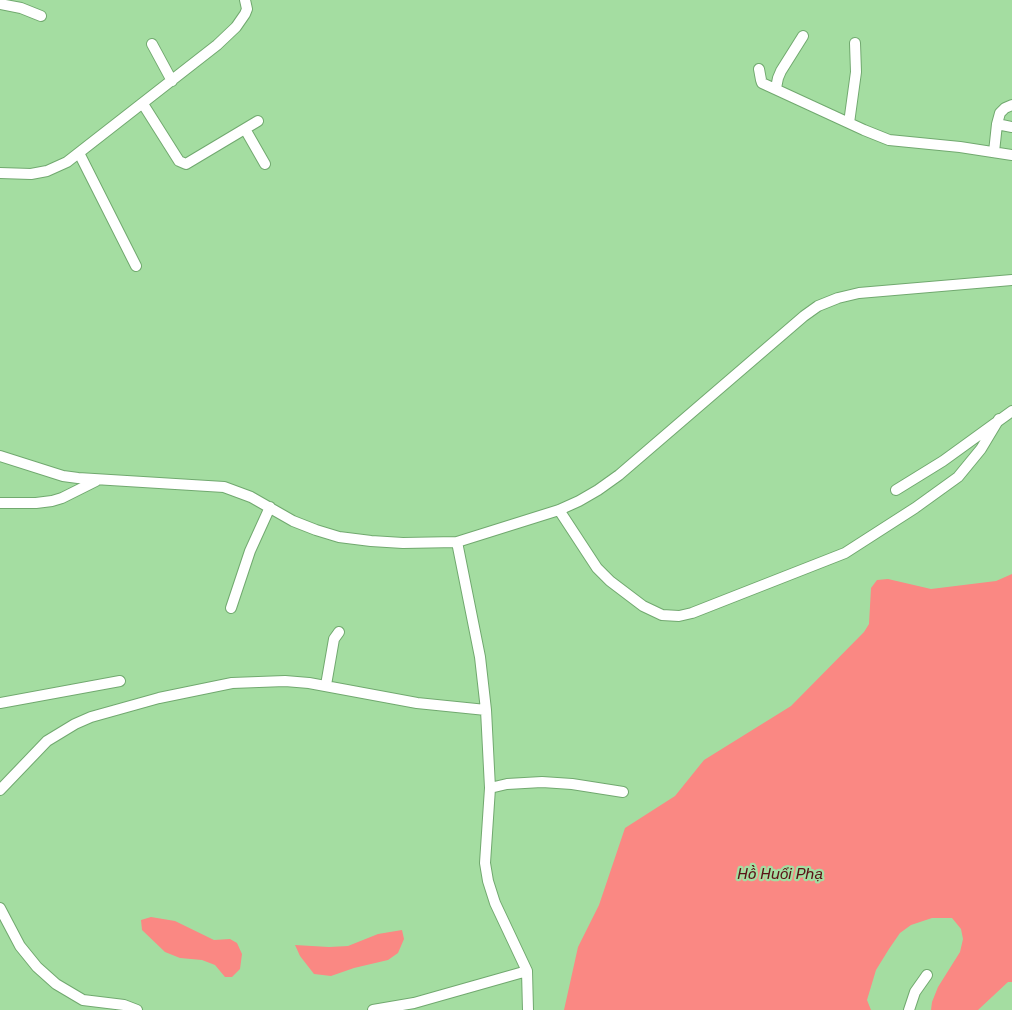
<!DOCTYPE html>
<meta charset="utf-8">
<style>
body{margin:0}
canvas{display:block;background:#a4dda1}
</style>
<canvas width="1012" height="1010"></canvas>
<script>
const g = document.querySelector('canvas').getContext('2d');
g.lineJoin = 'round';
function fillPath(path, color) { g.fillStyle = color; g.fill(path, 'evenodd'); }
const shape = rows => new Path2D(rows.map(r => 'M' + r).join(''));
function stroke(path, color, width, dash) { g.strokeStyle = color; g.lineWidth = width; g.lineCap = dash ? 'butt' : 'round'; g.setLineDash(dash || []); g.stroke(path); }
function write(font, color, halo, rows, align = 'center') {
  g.font = font + ' Rubik,sans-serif'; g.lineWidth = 4.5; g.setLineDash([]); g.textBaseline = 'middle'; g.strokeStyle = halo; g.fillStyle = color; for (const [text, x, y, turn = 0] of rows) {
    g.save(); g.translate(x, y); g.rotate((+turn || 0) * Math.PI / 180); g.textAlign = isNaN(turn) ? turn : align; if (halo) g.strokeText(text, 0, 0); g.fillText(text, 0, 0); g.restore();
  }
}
fillPath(shape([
 [1012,574,1012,982,1008,982,978,1010,931,1010,932,1002,938,987,960,952,963,939,961,929,952,918,932,918,911,925,900,933,889,949,876,970,867,1000,871,1010,564,1010,578,947,599,905,625,828,675,796,704,760,791,706,864,632,869,624,871,588,877,580,888,579,931,589,996,581],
 [151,917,175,921,214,940,230,939,237,943,242,954,240,969,232,977,225,977,215,965,202,960,180,958,165,952,142,930,141,920],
 [402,930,404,939,398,953,388,960,354,968,331,976,314,974,300,956,295,945,329,947,348,946,378,934]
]), '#fa8883');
const minor = shape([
 [0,4,21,8,41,16],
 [152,44,172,81],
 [759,69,761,80,762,83,864,130,889,140,960,147,1012,155],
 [776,88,778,78,781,71,803,36],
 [143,104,179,161,186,164,258,121],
 [849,123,856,72,855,43],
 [997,124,1012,127],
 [245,129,265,164],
 [994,152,997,124,1000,113,1005,108,1012,105],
 [79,153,136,266],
 [0,173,31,174,47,171,67,162,217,45,236,27,245,14,247,9,245,0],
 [0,456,63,476,78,478,224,487,251,497,293,521,316,530,339,537,371,541,403,543,457,542,559,510,579,501,598,490,619,475,804,316,818,306,838,298,859,293,1012,280],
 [896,490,943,461,1012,411],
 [0,503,36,503,52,501,62,498,96,481],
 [559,510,597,568,610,581,643,606,662,615,679,616,692,613,845,553,915,508,958,477,981,449,999,419],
 [457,542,480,657,486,710,490,788,485,863,488,881,495,903,527,971,528,1010],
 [231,608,250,551,270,507],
 [326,685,334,639,339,632],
 [0,703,120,681],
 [490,788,507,784,542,782,572,784,623,792],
 [0,790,47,741,75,724,91,717,159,698,232,683,285,681,309,683,417,703,486,710],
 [0,908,20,946,37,967,56,984,83,1000,124,1005,137,1010],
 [373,1010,414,1003,527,971],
 [909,1010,915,992,927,975]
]);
stroke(minor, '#71a96f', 12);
stroke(minor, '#fff', 10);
write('italic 15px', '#5a1316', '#a4dda1', [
 ["Hồ Huổi Phạ",780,875]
]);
</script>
